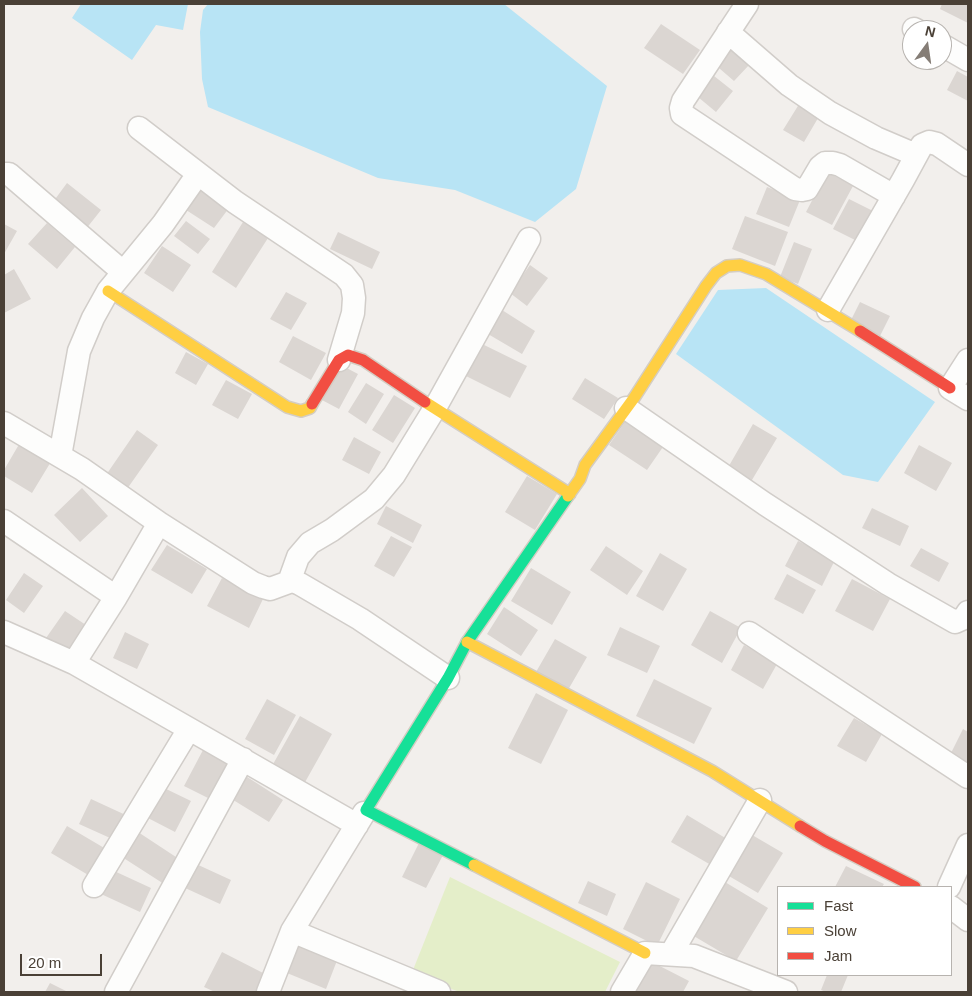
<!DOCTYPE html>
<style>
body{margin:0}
#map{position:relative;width:972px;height:996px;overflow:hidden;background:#f2efec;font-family:Helvetica,sans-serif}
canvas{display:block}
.frame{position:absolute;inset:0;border:5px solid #4a4036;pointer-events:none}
.legend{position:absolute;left:777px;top:886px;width:175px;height:90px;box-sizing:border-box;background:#fff;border:1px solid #b7b3af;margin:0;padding:6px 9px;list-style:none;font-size:15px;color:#4a4036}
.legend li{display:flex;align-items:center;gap:10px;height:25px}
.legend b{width:25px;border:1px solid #b7b3af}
.north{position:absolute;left:902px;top:20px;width:50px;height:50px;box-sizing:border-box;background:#fff;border:1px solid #b7b3af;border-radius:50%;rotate:14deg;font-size:14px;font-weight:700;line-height:20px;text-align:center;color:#4a4036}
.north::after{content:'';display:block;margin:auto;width:18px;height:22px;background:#857d76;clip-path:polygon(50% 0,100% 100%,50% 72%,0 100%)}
.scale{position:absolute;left:20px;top:954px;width:82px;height:22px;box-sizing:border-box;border:2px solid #4a4036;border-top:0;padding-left:6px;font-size:15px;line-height:18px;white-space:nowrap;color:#4a4036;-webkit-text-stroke:4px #fff;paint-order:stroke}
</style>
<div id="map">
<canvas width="972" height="996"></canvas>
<div class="frame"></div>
<ul class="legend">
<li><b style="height:6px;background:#16e098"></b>Fast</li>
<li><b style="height:6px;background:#ffcf43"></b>Slow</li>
<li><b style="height:6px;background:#f24e42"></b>Jam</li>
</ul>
<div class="north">N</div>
<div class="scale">20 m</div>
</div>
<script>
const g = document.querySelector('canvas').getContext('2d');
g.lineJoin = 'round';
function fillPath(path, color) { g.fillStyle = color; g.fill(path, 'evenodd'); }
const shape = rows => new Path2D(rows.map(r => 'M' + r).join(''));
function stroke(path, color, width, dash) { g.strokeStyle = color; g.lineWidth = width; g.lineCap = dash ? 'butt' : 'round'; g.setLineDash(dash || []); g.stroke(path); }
fillPath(shape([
 [450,877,620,962,605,992,460,992,411,975]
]), '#e4eec9');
fillPath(shape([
 [81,4,188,4,183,30,156,25,132,60,72,18],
 [208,4,504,4,607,86,576,189,535,222,455,190,378,178,208,107,202,79,200,32,203,10],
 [766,288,935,402,878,482,843,475,676,354,718,290]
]), '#b8e4f5');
fillPath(shape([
 [942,4,968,4,968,23,940,9],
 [661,24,700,50,683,74,644,48],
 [727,45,750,64,734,81,712,62],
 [957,71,968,77,968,101,947,90],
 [709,72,733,91,716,112,692,92],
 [801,101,821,113,804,142,783,130],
 [827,172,853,186,832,225,806,212],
 [67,183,101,210,86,229,53,202],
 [198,187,229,208,214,228,183,208],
 [767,187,800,200,789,227,756,214],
 [849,199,873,211,857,241,833,229],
 [745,216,788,232,775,266,732,249],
 [186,221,210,239,198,254,174,236],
 [243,222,268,238,236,288,212,272],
 [47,223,75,247,57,269,28,244],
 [4,224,17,231,4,254],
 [338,232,380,252,372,269,330,249],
 [794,242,812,249,798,284,780,277],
 [162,246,191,265,173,292,144,273],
 [530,265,548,278,527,306,510,293],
 [14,269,31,299,4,313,4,275],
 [286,292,307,303,291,330,270,319],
 [860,302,890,316,880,336,850,322],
 [502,310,535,331,522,354,488,334],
 [293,336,326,353,311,380,279,362],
 [476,341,527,366,510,398,460,373],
 [186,352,208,364,196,385,175,373],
 [339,364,358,374,339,409,320,399],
 [585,378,618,398,604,419,572,399],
 [226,380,252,394,238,419,212,405],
 [366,383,384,394,366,424,348,412],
 [394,395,415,408,393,443,372,430],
 [627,419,665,444,647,470,609,445],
 [753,424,777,438,749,485,726,471],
 [137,430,158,445,127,489,106,475],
 [354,437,381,452,369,474,342,460],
 [21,441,52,460,32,493,4,476,4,470],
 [919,445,952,463,936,491,904,473],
 [527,476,557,494,535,530,505,512],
 [82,488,108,516,80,542,54,515],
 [386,506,422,525,413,543,377,524],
 [872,508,909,526,900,546,862,528],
 [391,536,412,547,394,577,374,566],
 [798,541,835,560,822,586,785,566],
 [167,545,207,569,192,594,151,570],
 [606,546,643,571,627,595,590,570],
 [921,548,949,563,939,582,910,566],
 [660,553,687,569,663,611,636,596],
 [531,568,571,592,552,625,511,601],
 [24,573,43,586,24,613,6,600],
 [787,574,816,590,803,614,774,599],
 [222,578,263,599,249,628,207,606],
 [852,579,890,599,873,631,835,611],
 [504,607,538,630,521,656,487,634],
 [65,611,86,625,68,652,46,638],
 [710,611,741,628,722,663,691,645],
 [620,627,660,646,647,673,607,655],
 [125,632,149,644,137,669,113,658],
 [555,639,587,657,568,690,536,672],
 [744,645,777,664,763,689,731,670],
 [654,679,712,708,694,744,636,716],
 [536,693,568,710,541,764,508,748],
 [267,699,296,715,274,755,245,739],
 [300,716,332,734,304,784,272,766],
 [854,718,882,734,866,762,837,746],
 [963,729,968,732,968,765,948,759],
 [203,750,228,763,210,799,184,786],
 [244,775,283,800,269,822,230,798],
 [162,787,191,801,175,832,146,817],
 [91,799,130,817,119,842,79,824],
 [687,815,727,839,711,865,671,842],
 [67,826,111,852,95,879,51,853],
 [138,832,179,859,164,884,122,857],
 [747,832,783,853,758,893,722,872],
 [419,843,443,855,426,888,402,877],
 [194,863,231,880,220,904,183,887],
 [846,866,884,884,882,887,835,887],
 [112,870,151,888,140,912,101,894],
 [720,879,768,908,736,961,687,932],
 [588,881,616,894,607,916,578,903],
 [646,882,680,899,657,946,623,929],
 [300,942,338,958,326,989,287,973],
 [222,952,267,975,258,992,215,992,204,987],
 [650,961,689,981,683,992,635,992],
 [827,975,848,975,841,992,826,992,821,990],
 [50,983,68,992,45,992]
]), '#dbd6d2');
const street = shape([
 [747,4,683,101,681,108,682,114,795,189,802,190,807,189,820,167,825,163,833,163,840,165,894,196],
 [914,29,916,30],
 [728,32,789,85,830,113,876,138,916,155],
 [942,45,968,60],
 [139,128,235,202,344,275,352,285,354,298,353,313,339,360],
 [4,174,9,174,123,272],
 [828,310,903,180,922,145,929,142,937,144,968,165],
 [968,360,950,388,968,399],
 [626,408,765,504,888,584,955,622,964,618,968,612],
 [4,423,82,469,159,523,116,597,74,663,4,632],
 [60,456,79,351,93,318,108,291,163,224,198,174],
 [4,521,116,597],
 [159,523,253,583,263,587,270,589,289,582,293,581,300,584,360,619,448,678],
 [289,582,298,557,310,543,332,530,374,499,394,475,435,408,529,239],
 [749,633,968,777],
 [74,663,357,825],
 [94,886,189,729],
 [949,887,968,845],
 [951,907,968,920],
 [292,931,439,992],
 [671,954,760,800],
 [116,992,243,759],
 [268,992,292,931,364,813],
 [622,992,645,953,694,956,786,992]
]);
const fast = shape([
 [474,865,366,810,448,678,467,642,568,496]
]);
const slow = shape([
 [108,291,287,407,301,411,310,408,312,404],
 [425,402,570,494],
 [568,496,580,479,585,465,634,398,706,286,716,273,727,266,740,265,766,274,860,331],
 [467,642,712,771,800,826],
 [474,865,645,953]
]);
const jam = shape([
 [860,331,950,388],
 [312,404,339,360,348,355,363,360,425,402],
 [800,826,825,841,915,887]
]);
stroke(street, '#d1cdc9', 25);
stroke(fast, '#d4cdc3', 14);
stroke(slow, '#d4cdc3', 14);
stroke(jam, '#d4cdc3', 14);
stroke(street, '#fdfdfc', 22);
stroke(fast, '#16e098', 11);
stroke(slow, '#ffcf43', 11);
stroke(jam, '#f24e42', 11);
</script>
